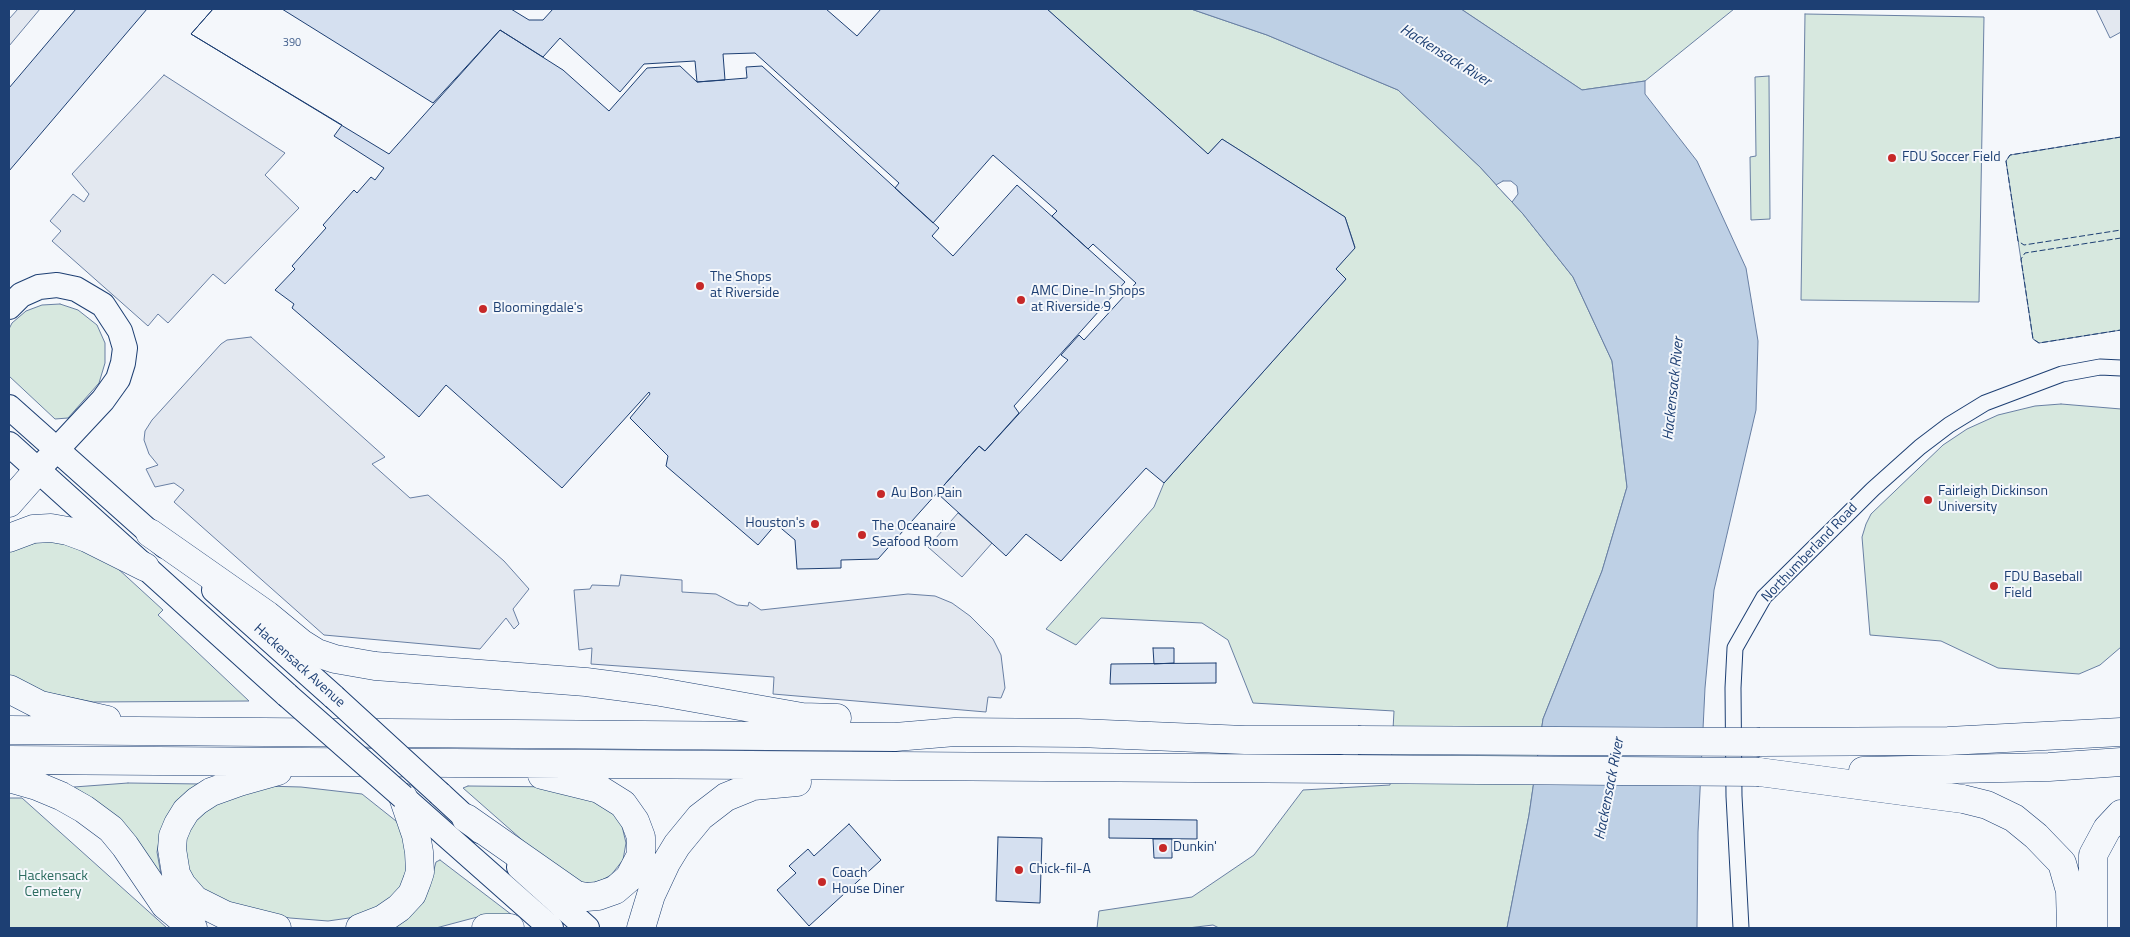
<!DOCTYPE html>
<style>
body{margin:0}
#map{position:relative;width:2130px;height:937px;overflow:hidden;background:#f4f7fb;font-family:"Titillium Web",sans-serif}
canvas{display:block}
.frame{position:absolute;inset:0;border:10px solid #1d3f73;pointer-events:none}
</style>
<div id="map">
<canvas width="2130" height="937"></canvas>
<div class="frame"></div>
</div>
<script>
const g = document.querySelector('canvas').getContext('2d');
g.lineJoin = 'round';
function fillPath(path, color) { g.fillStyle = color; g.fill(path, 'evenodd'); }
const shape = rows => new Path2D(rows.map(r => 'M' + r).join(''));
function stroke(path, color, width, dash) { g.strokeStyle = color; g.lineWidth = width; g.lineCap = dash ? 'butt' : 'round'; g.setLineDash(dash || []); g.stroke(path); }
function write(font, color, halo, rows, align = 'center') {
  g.font = font + ' "Titillium Web",sans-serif'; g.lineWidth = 4; g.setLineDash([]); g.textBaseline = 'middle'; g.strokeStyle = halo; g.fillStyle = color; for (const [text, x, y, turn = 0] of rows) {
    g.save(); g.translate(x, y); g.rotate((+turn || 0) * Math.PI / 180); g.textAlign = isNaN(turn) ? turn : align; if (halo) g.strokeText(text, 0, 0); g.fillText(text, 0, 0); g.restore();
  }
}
const green = shape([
 [1047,9,1191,9,1267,35,1398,90,1480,167,1523,214,1573,277,1612,361,1627,487,1602,571,1543,719,1529,815,1507,928,1219,928,1213,925,1188,928,1097,928,1099,911,1192,897,1254,855,1303,790,1390,785,1394,711,1253,703,1228,640,1202,623,1101,618,1076,645,1046,629,1154,507,1164,483,1346,279,1336,269,1355,247,1345,217,1222,139,1208,154,1047,9],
 [1461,9,1734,9,1645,81,1582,90,1461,9],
 [1805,14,1984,17,1979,302,1801,300,1805,14],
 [1769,76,1770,219,1751,220,1750,157,1756,156,1755,77,1769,76],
 [2121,137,2121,330,2039,343,2033,339,2006,161,2010,155,2121,137],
 [60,304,78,310,97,325,105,343,105,363,99,383,68,418,55,419,9,376,9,329,12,323,26,311,42,305,60,304],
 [2061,404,2121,409,2121,647,2100,665,2079,674,1998,668,1941,641,1870,635,1862,537,1866,524,1871,514,1943,445,1967,429,1998,415,2035,406,2061,404],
 [57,537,104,556,163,610,158,615,249,701,93,702,24,688,9,677,9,552,13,549,57,537],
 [128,783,201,784,160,836,157,852,162,880,95,800,74,787,128,783],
 [264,786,301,787,362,794,396,821,405,834,411,864,401,888,389,900,371,911,349,918,328,921,290,918,253,911,219,900,199,888,186,866,183,844,193,817,227,793,264,786],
 [468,786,562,787,613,806,622,826,626,843,623,860,611,875,602,880,592,883,576,882,562,875,463,788,468,786],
 [9,798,22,798,167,928,9,928,9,798],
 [440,860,516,918,481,916,436,928,388,928,431,881,436,862,440,860]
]);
fillPath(green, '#d7e8df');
stroke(green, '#687fa3', 1);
const parking = shape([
 [18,9,40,9,9,46,9,19,18,9],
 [2096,9,2121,9,2121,32,2110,38,2096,9],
 [164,75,285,153,265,175,299,208,225,284,213,274,168,323,158,314,148,326,52,241,61,231,50,221,73,194,84,202,89,194,72,174,164,75],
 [251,337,385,457,372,464,410,498,428,495,504,561,529,589,513,609,519,624,514,629,506,618,480,649,324,635,174,502,184,490,174,483,155,487,146,469,158,465,149,454,144,440,145,431,152,420,221,344,227,340,251,337],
 [958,513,992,543,962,577,928,547,958,513],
 [621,575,682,580,682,592,716,594,737,605,748,606,749,602,761,610,908,594,935,596,952,603,970,616,993,639,1001,655,1005,688,1001,698,988,697,986,712,773,694,774,677,591,664,592,648,579,650,574,590,590,589,592,585,619,586,621,575]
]);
fillPath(parking, '#e3e8f0');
stroke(parking, '#687fa3', 1);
const water = shape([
 [1191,9,1461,9,1582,90,1645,81,1645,94,1697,161,1746,268,1758,341,1756,410,1714,590,1705,688,1698,832,1697,928,1507,928,1529,815,1543,719,1602,571,1627,487,1612,361,1573,277,1523,214,1480,167,1398,90,1267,35,1191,9]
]);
fillPath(water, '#bed0e5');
stroke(water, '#687fa3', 1);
const pier = shape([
 [1503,181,1511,181,1517,186,1518,194,1512,202,1496,185,1503,181]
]);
fillPath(pier, '#f4f7fb');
stroke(pier, '#687fa3', 1);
const building = shape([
 [76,9,147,9,9,171,9,88,76,9],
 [213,9,282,9,433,103,500,30,563,70,609,111,647,68,680,66,697,82,747,78,746,67,762,66,939,228,932,236,953,256,1017,185,1125,282,1014,406,1019,413,1001,433,985,451,979,446,878,559,841,560,841,568,797,569,795,540,776,524,758,545,666,466,668,456,630,418,650,394,649,392,562,488,446,385,419,417,292,308,294,304,275,290,295,269,292,266,326,228,323,225,354,190,357,193,371,177,375,180,384,168,334,136,342,125,191,34,213,9],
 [213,9,511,9,529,20,543,20,553,9,826,9,857,36,881,9,1047,9,1208,154,1222,139,1345,217,1355,248,1336,269,1346,279,1164,483,1146,468,1061,561,1026,534,1006,556,937,493,979,446,985,451,1068,360,1061,355,1079,335,1084,340,1136,283,1093,244,1088,249,1052,216,1057,211,993,155,933,223,895,188,899,183,755,53,723,54,725,80,697,82,695,61,644,64,620,92,560,38,543,57,500,30,389,154,191,34,213,9],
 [1153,648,1174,648,1174,663,1154,664,1153,648],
 [1216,663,1216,683,1110,684,1111,664,1216,663],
 [1109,819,1197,820,1197,839,1109,838,1109,819],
 [849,824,881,860,809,926,777,890,796,873,789,866,808,849,814,856,849,824],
 [998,837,1042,838,1040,903,996,901,998,837],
 [1153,839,1172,839,1172,858,1154,858,1153,839]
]);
fillPath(building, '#d5e0f0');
stroke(building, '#1d3f73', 1);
const street = shape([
 [1741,928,1734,796,1733,688,1735,648,1764,597,1873,489,1920,447,1949,425,1985,403,2062,374,2100,367,2121,368]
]);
const primary = shape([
 [9,307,21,295,39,287,57,285,76,289,103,305,120,331,125,348,123,363,118,379,103,400,46,461],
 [9,407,165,546],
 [9,444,287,695],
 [214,590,334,697],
 [440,794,480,831],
 [403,797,551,928],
 [519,867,587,928]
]);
const highway = shape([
 [9,503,38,470],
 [150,533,267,615,301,643,317,653,335,659,375,666,586,682,655,691,802,717,837,718],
 [9,538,33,529,51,528,68,531,87,538,145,567],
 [9,689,40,705,107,720],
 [9,730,895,737,955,732,1079,733,1245,740,1358,740],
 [1760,742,1948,741,2121,732],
 [9,760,1340,769],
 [1863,771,2049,767,2121,762],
 [1759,772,1963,799,1987,805,2014,818,2036,836,2062,863,2070,891,2071,928],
 [9,778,37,786,61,796,84,809,111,829,125,846,165,905,193,928],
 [466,818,576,895,586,897,598,896,615,890,629,878,641,855,641,837,635,821,623,804,599,789,542,775],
 [277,928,225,915,195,900,182,885,176,874,172,849,173,836,178,824,186,811,197,801,211,792,239,782,278,771],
 [360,928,383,919,399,908,412,894,417,881,420,872,419,852,416,835,403,797],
 [486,928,510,928],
 [641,928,651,895,666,863,677,845,700,817,726,797,753,786,797,782],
 [2093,928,2093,855,2107,829,2121,814]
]);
stroke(street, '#1d3f73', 17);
stroke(primary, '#1d3f73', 26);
stroke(highway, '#1d3f73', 29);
stroke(street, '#f4f7fb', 15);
stroke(primary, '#f4f7fb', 24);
stroke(highway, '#f4f7fb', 28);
const primaryBridge = shape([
 [287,695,403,797],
 [334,697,440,794]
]);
const highwayBridge = shape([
 [1358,740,1760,742],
 [1340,769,1759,772]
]);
stroke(primaryBridge, '#1d3f73', 26, []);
stroke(highwayBridge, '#1d3f73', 29, []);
stroke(primaryBridge, '#f4f7fb', 24);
stroke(highwayBridge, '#f4f7fb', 28);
stroke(shape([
 [2121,137,2010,155,2006,161,2018,241,2024,245,2121,230],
 [2121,238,2025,253,2021,259,2033,339,2039,343,2121,330]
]), '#1d3f73', 1, [6, 2.5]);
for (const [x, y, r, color] of [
 [1892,158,5,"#c62828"],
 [700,286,5,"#c62828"],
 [1021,300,5,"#c62828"],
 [483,309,5,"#c62828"],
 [881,494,5,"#c62828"],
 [1928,500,5,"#c62828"],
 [815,524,5,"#c62828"],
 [862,535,5,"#c62828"],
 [1994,586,5,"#c62828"],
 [1163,848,5,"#c62828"],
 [1019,870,5,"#c62828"],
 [822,882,5,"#c62828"]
]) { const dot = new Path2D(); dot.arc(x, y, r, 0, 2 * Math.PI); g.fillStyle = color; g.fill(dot); stroke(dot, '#f4f7fb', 2); }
write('11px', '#4b6792', null, [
 ["390",292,43]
]);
write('14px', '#1d3f73', '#f4f7fb', [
 ["FDU Soccer Field",1902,158],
 ["The Shops",710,278],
 ["at Riverside",710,294],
 ["AMC Dine-In Shops",1031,292],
 ["at Riverside 9",1031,308],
 ["Bloomingdale's",493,309],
 ["Fairleigh Dickinson",1938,492],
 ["University",1938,508],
 ["Au Bon Pain",891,494],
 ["Houston's",805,524,"right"],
 ["The Oceanaire",872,527],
 ["Seafood Room",872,543],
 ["FDU Baseball",2004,578],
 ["Field",2004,594],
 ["Dunkin'",1173,848],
 ["Chick-fil-A",1029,870],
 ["Coach",832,874],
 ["House Diner",832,890]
], 'left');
write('14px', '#1d3f73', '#f4f7fb', [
 ["Northumberland Road",1810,553,-46],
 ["Hackensack Avenue",299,666,42]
]);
write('14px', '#2c6c60', '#f4f7fb', [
 ["Hackensack",53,877],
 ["Cemetery",53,893]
]);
write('italic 15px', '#1d3f73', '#f4f7fb', [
 ["Hackensack River",1445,56,32],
 ["Hackensack River",1674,389,-84],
 ["Hackensack River",1610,789,-79]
]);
</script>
